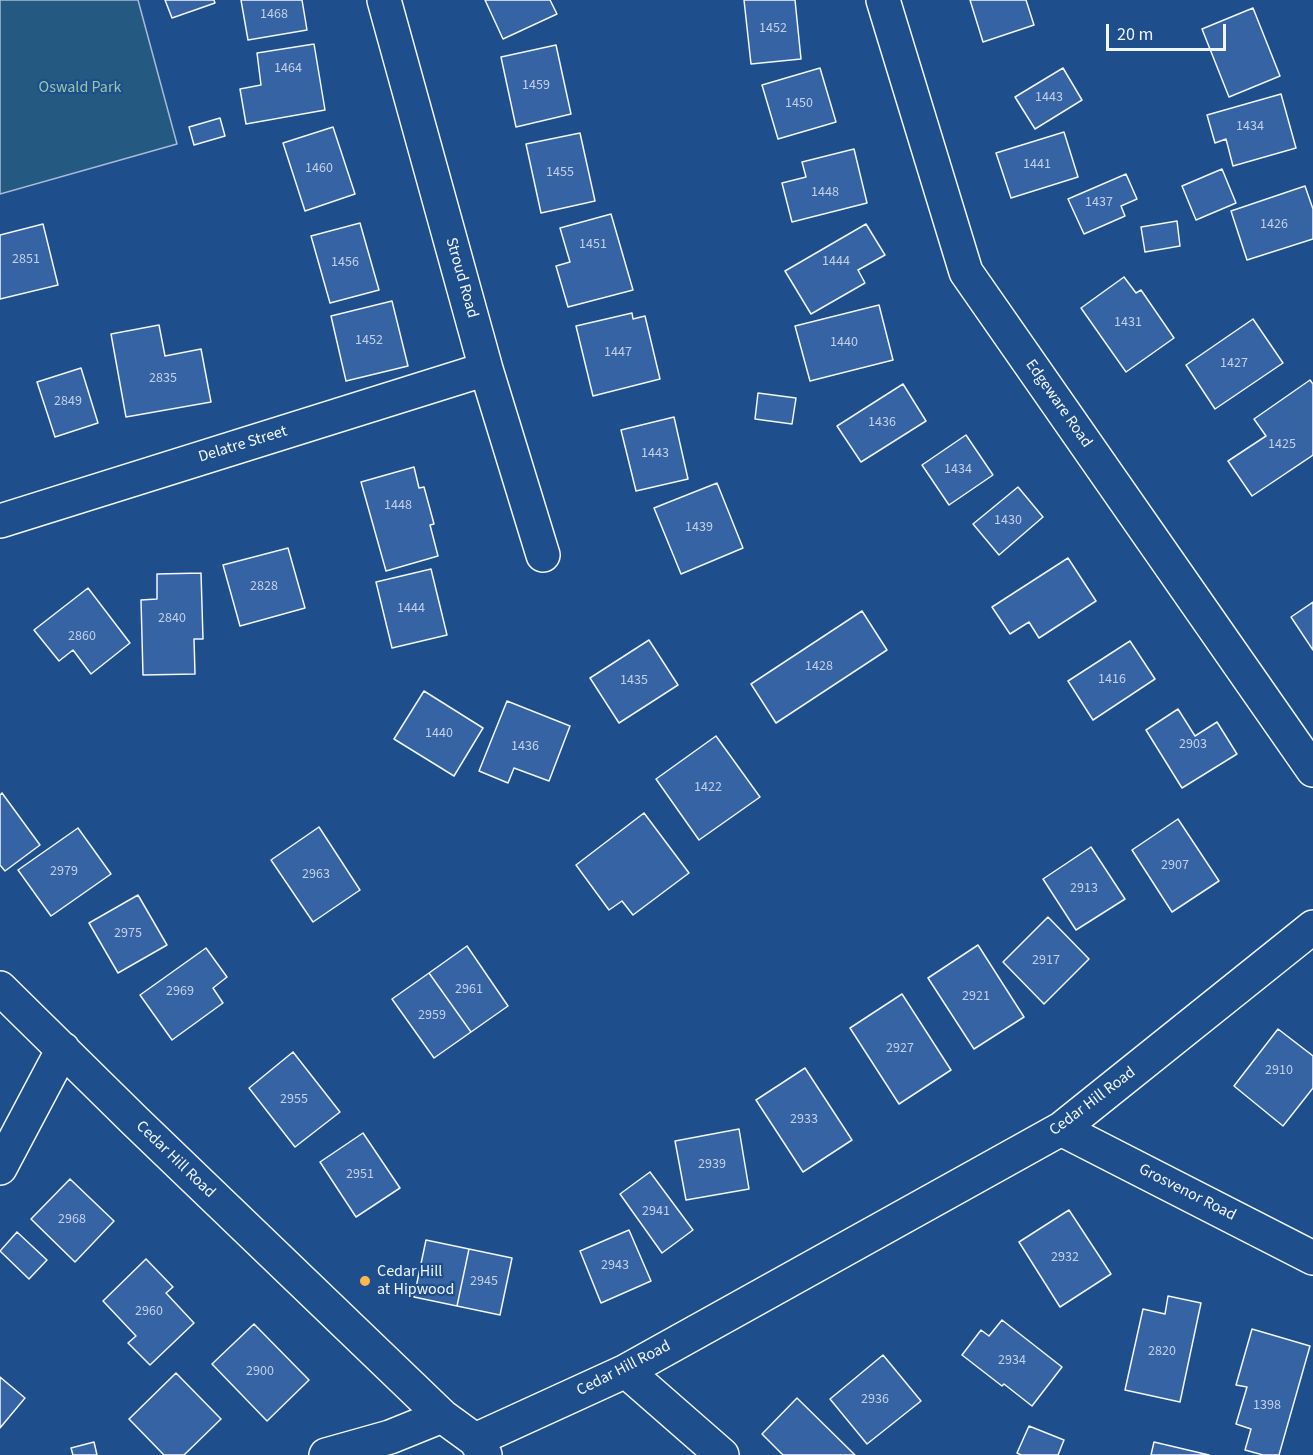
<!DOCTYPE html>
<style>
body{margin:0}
#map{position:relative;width:1313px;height:1455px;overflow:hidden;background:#1f4e8c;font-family:"Source Sans 3",sans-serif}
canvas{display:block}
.scale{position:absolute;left:1106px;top:24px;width:120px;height:27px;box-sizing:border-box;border:3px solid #f2f6ff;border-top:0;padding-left:8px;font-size:18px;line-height:21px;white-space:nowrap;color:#f2f6ff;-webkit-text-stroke:4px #1f4e8c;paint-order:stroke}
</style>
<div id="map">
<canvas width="1313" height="1455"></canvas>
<div class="scale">20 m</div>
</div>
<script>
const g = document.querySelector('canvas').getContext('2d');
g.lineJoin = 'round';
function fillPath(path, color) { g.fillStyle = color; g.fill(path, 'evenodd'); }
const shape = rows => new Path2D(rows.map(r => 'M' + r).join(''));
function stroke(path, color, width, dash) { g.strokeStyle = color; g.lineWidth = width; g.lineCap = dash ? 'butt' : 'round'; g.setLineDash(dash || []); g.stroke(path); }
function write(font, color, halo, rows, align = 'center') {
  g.font = font + ' "Source Sans 3",sans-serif'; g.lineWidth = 4.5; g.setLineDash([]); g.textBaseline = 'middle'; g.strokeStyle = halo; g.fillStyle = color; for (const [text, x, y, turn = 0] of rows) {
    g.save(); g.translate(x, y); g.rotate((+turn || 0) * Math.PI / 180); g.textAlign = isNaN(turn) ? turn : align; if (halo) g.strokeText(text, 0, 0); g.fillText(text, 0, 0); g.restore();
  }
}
const green = shape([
 [0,0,138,0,177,144,0,194,0,0]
]);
fillPath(green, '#245a82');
stroke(green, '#a8bbd7', 1.5);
const building = shape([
 [165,0,214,0,215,3,172,18,165,0],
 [241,0,302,0,307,30,248,40,241,0],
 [485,0,550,0,557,14,503,39,485,0],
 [744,0,795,0,801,59,751,64,744,0],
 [970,0,1026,0,1034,25,983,42,970,0],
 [1253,8,1280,76,1229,97,1202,29,1253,8],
 [314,44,325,110,246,124,240,89,261,85,257,53,314,44],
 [556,45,571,114,516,127,501,57,556,45],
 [820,68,836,122,778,139,762,85,820,68],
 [1063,68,1082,100,1035,129,1015,97,1063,68],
 [1281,94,1296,148,1233,166,1226,139,1215,143,1207,115,1281,94],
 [220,118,225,136,194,145,189,127,220,118],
 [333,127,355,194,305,211,283,143,333,127],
 [1064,132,1078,177,1011,198,996,153,1064,132],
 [580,133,595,201,541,213,526,144,580,133],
 [854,149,867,203,792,222,782,183,806,177,802,162,854,149],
 [1222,169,1236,203,1196,220,1182,186,1222,169],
 [1126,174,1137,199,1121,206,1125,216,1084,234,1068,199,1126,174],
 [1305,186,1313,209,1313,239,1247,260,1231,211,1305,186],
 [611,214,633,290,568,307,556,266,570,262,560,228,611,214],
 [1177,221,1180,246,1145,252,1141,227,1177,221],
 [360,223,379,290,330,303,311,236,360,223],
 [43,224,58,285,0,299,0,235,43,224],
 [866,224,885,255,858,270,865,283,811,314,785,271,866,224],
 [1124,277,1136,293,1141,290,1174,338,1126,372,1081,308,1124,277],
 [392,301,408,366,346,381,331,316,392,301],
 [879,305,893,360,810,381,795,326,879,305],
 [632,313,633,319,645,316,660,379,593,396,576,326,632,313],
 [1253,319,1283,363,1215,409,1186,365,1253,319],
 [159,325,165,356,201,349,211,402,126,417,111,334,159,325],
 [81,368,98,423,55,437,37,382,81,368],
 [1310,380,1313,384,1313,455,1252,496,1228,461,1266,436,1254,419,1310,380],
 [903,384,926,421,861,462,837,426,903,384],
 [758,393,796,398,792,424,755,419,758,393],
 [674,417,688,479,636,491,621,430,674,417],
 [966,435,993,475,949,505,922,465,966,435],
 [414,467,419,488,424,487,434,524,430,525,438,556,386,571,361,482,414,467],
 [717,483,743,548,681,574,654,508,717,483],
 [1018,487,1043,517,999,555,973,524,1018,487],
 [288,548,305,608,240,626,223,565,288,548],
 [1068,558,1096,601,1039,638,1029,622,1010,634,992,607,1068,558],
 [431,569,447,635,392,648,376,582,431,569],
 [201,573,203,639,194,639,195,674,143,675,141,600,157,599,157,574,201,573],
 [88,588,130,643,91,674,73,650,59,661,34,630,88,588],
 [1313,602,1313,650,1291,617,1313,602],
 [862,611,887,650,776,723,751,684,862,611],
 [649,640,678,685,619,723,590,678,649,640],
 [1130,641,1155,679,1093,720,1068,681,1130,641],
 [424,691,483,728,454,776,394,739,424,691],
 [507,701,570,726,549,781,514,768,508,783,479,771,507,701],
 [1178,709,1195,736,1217,722,1237,754,1182,788,1146,730,1178,709],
 [716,736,760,797,699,840,656,779,716,736],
 [2,793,40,845,5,871,0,865,0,795,2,793],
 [644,813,689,873,633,915,622,901,609,910,576,865,644,813],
 [1178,819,1219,881,1172,912,1132,850,1178,819],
 [319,827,360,890,313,922,271,860,319,827],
 [78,828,111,874,51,916,18,870,78,828],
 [1091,847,1125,899,1076,930,1043,879,1091,847],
 [138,895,167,945,118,973,89,923,138,895],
 [1048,917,1089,959,1044,1004,1003,962,1048,917],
 [978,945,1024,1017,974,1049,928,978,978,945],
 [467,946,508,1006,471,1032,429,973,467,946],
 [206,948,227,977,213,988,223,1003,172,1040,140,995,206,948],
 [429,973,471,1032,434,1058,392,999,429,973],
 [902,994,951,1070,899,1104,850,1028,902,994],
 [1278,1029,1313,1056,1313,1088,1283,1126,1234,1086,1278,1029],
 [293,1052,340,1112,295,1147,249,1088,293,1052],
 [805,1068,852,1140,803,1172,756,1100,805,1068],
 [739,1129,749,1189,686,1200,675,1141,739,1129],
 [363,1133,400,1188,356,1217,320,1162,363,1133],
 [650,1172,693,1230,662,1253,620,1194,650,1172],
 [70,1179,114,1221,75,1262,31,1219,70,1179],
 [1069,1210,1111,1274,1060,1307,1019,1242,1069,1210],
 [629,1230,651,1281,601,1303,580,1251,629,1230],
 [17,1232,47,1260,29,1279,0,1251,17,1232],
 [426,1240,469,1249,457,1306,414,1297,426,1240],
 [469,1249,512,1258,500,1315,457,1306,469,1249],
 [146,1259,173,1287,166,1293,194,1323,150,1365,128,1343,136,1336,103,1301,146,1259],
 [1168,1296,1201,1303,1180,1402,1125,1390,1143,1309,1165,1314,1168,1296],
 [1002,1320,1062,1367,1032,1406,1004,1384,1002,1386,962,1355,981,1330,989,1336,1002,1320],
 [254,1324,309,1380,267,1421,212,1364,254,1324],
 [1252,1329,1310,1346,1279,1455,1263,1455,1245,1450,1251,1429,1236,1424,1247,1387,1236,1385,1252,1329],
 [883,1355,921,1401,867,1444,830,1399,883,1355],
 [176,1373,221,1419,184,1455,164,1455,129,1419,176,1373],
 [0,1377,25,1398,0,1428,0,1377],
 [797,1398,855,1455,783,1455,762,1434,797,1398],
 [1029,1426,1064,1440,1058,1455,1021,1455,1017,1453,1029,1426],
 [94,1442,97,1455,73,1455,71,1448,94,1442],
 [1154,1442,1209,1455,1151,1455,1154,1442]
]);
fillPath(building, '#3563a3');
stroke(building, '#f2f6ff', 1.5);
const minor = shape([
 [384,0,486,369,543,555],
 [883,0,966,272,1313,770],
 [0,521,486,369],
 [0,988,134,1120,442,1416,475,1440,485,1455],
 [1061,1129,1313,1258],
 [0,1168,63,1049],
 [626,1371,722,1455],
 [475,1440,626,1371,1061,1129,1313,927],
 [326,1455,390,1437,442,1416]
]);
stroke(minor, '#f2f6ff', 36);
stroke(minor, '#1f4e8c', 33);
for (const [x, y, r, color] of [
 [365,1281,6,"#ffb74d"]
]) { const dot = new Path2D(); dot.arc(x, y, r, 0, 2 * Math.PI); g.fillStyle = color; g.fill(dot); stroke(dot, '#1f4e8c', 2); }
write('14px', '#c3d1e8', null, [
 ["1468",274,15],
 ["1452",773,29],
 ["1464",288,69],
 ["1459",536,86],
 ["1443",1049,98],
 ["1450",799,104],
 ["1434",1250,127],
 ["1441",1037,165],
 ["1460",319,169],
 ["1455",560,173],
 ["1448",825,193],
 ["1437",1099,203],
 ["1426",1274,225],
 ["1451",593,245],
 ["2851",26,260],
 ["1444",836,262],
 ["1456",345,263],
 ["1431",1128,323],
 ["1452",369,341],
 ["1440",844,343],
 ["1447",618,353],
 ["1427",1234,364],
 ["2835",163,379],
 ["2849",68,402],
 ["1436",882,423],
 ["1425",1282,445],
 ["1443",655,454],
 ["1434",958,470],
 ["1448",398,506],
 ["1430",1008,521],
 ["1439",699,528],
 ["2828",264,587],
 ["1444",411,609],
 ["2840",172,619],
 ["2860",82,637],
 ["1428",819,667],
 ["1416",1112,680],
 ["1435",634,681],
 ["1440",439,734],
 ["2903",1193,745],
 ["1436",525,747],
 ["1422",708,788],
 ["2907",1175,866],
 ["2979",64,872],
 ["2963",316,875],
 ["2913",1084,889],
 ["2975",128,934],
 ["2917",1046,961],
 ["2961",469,990],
 ["2969",180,992],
 ["2921",976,997],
 ["2959",432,1016],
 ["2927",900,1049],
 ["2910",1279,1071],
 ["2955",294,1100],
 ["2933",804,1120],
 ["2939",712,1165],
 ["2951",360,1175],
 ["2941",656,1212],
 ["2968",72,1220],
 ["2932",1065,1258],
 ["2943",615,1266],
 ["2945",484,1282],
 ["2960",149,1312],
 ["2820",1162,1352],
 ["2934",1012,1361],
 ["2900",260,1372],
 ["2936",875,1400],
 ["1398",1267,1406]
]);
write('16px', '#97c8a6', '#1f4e8c', [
 ["Oswald Park",80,88]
]);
write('16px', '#f2f6ff', '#1f4e8c', [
 ["Stroud Road",461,278,74],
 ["Edgeware Road",1058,404,55],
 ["Delatre Street",243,445,-17],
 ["Cedar Hill Road",1093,1102,-37],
 ["Cedar Hill Road",175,1160,44],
 ["Grosvenor Road",1187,1193,27],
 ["Cedar Hill Road",624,1369,-27]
]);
write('16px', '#f2f6ff', '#1f4e8c', [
 ["Cedar Hill",377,1272],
 ["at Hipwood",377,1290]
], 'left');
</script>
